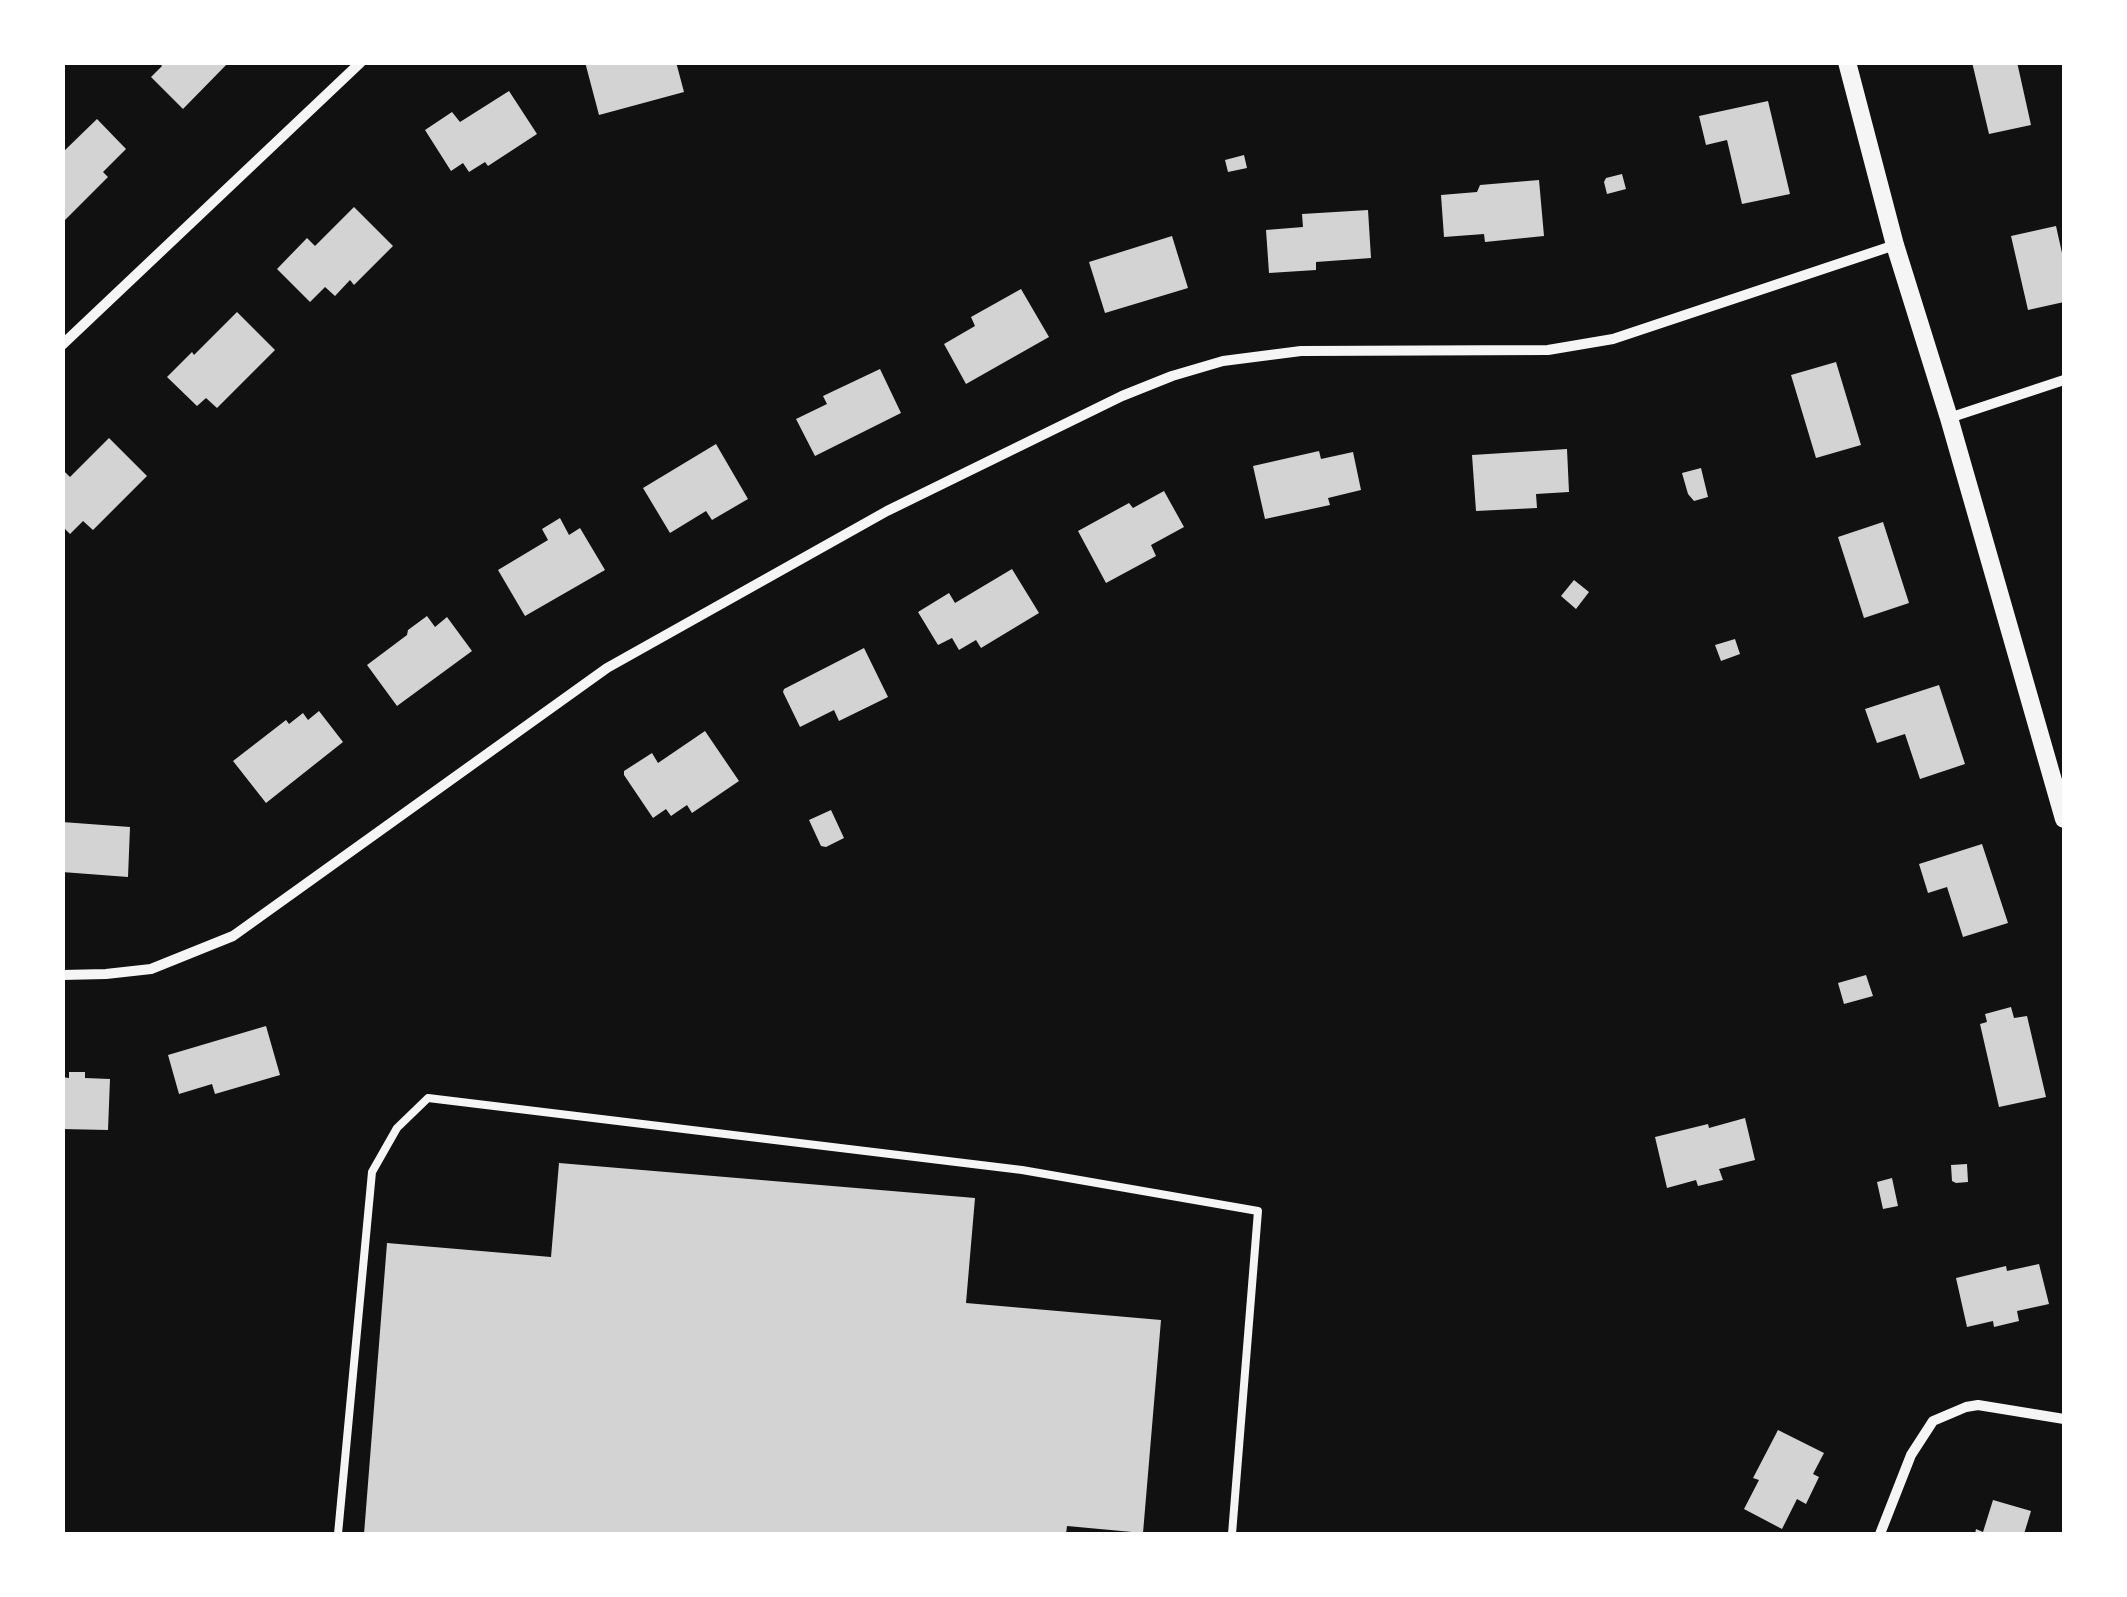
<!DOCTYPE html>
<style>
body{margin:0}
#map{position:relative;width:2127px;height:1597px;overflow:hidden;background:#111;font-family:Quicksand,sans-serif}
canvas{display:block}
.frame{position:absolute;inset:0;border:65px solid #fff;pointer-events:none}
</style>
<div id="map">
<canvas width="2127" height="1597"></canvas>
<div class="frame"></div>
</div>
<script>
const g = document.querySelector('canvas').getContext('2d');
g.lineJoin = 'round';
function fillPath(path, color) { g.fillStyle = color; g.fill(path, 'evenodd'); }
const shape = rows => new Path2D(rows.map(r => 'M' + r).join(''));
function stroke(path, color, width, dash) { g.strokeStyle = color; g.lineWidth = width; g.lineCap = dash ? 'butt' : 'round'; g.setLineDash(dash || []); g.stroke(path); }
fillPath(shape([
 [159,62,229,62,183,109,151,77,162,66],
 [585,62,676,62,684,92,599,115],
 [1972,62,2017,62,2031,125,1989,134],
 [509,91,537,134,488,166,485,162,469,172,463,163,451,171,425,130,452,112,460,122],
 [1768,101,1790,194,1742,204,1727,140,1706,145,1699,116],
 [97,119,126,149,103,172,108,177,65,220,62,217,62,153],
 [1244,155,1247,168,1228,172,1225,160],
 [1622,174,1626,189,1607,194,1604,182,1606,178],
 [1539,180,1544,236,1485,242,1484,234,1444,237,1441,195,1477,192,1480,185],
 [354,207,393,246,354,285,350,280,335,296,325,287,310,302,277,269,307,238,315,246],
 [1368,210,1371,258,1316,262,1316,270,1269,273,1266,230,1303,227,1302,214],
 [2056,226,2064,262,2064,302,2028,310,2011,236],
 [1172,236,1188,288,1105,313,1089,262],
 [1021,289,1049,337,966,384,944,344,975,326,971,317],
 [237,312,275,350,217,408,206,398,197,406,167,377,192,352,194,355],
 [1836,362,1861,445,1816,458,1791,375],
 [880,369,901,413,815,456,796,419,827,404,823,396],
 [109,438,147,476,93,530,83,521,70,534,62,526,62,473,64,471,70,477],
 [716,444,748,499,712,520,706,511,670,533,643,488],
 [1567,449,1569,492,1536,494,1537,508,1476,511,1472,455],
 [1319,451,1321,459,1353,452,1361,490,1328,498,1330,505,1265,519,1253,466],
 [1701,468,1708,497,1694,501,1688,494,1682,473],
 [1164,491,1184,527,1151,545,1156,556,1106,583,1078,531,1129,503,1133,508],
 [560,518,569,535,580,528,605,570,525,616,498,570,548,540,542,529],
 [1883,522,1909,603,1864,618,1838,537],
 [1012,569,1039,613,981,648,976,640,959,650,952,638,938,645,918,612,949,593,955,603],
 [1574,580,1589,592,1576,609,1561,596],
 [427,616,435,627,447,617,472,651,397,706,367,665,407,635,408,630],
 [1735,639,1740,654,1721,661,1715,645],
 [864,648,888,697,839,721,834,710,800,727,783,692,784,689],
 [1939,685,1965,764,1920,779,1905,734,1877,743,1865,709],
 [319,711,343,742,266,803,233,761,286,720,289,724,303,713,308,720],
 [705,731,739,781,692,813,687,805,671,816,666,809,653,818,624,775,624,771,652,753,658,763],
 [831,810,844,838,826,847,821,846,809,820],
 [62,822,130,827,128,877,62,872],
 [1982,844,2008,923,1963,937,1947,887,1928,893,1919,864],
 [1866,975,1873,996,1844,1004,1838,983],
 [2011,1007,2014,1018,2027,1016,2046,1097,1999,1107,1980,1024,1987,1022,1985,1014],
 [266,1026,280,1075,215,1094,212,1084,179,1094,168,1055],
 [69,1072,85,1072,85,1078,110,1079,108,1130,62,1129,62,1077,69,1078],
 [1745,1118,1755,1160,1719,1169,1723,1180,1698,1186,1696,1180,1667,1188,1655,1137,1708,1124,1709,1128],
 [559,1163,975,1198,966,1303,1161,1320,1143,1533,1067,1526,1066,1534,364,1534,387,1243,551,1257],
 [1967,1164,1968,1182,1956,1183,1952,1181,1951,1165],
 [1892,1178,1898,1206,1883,1209,1877,1182],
 [2039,1264,2049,1304,2017,1311,2019,1321,1994,1327,1993,1321,1967,1327,1956,1278,2006,1266,2007,1271],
 [1778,1430,1824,1453,1813,1474,1819,1477,1806,1504,1797,1499,1782,1529,1744,1509,1759,1480,1753,1478],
 [1993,1500,2031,1511,2024,1534,1975,1534,1976,1529,1983,1532]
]), '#d3d3d3');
stroke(shape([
 [338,1534,372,1172,397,1128,428,1098,1022,1170,1258,1211,1232,1534]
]), '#f5f5f5', 8);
stroke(shape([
 [62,345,361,62],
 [1949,418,2064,380],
 [62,975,106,974,151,969,233,936,607,668,887,511,1122,396,1172,376,1223,361,1301,351,1548,350,1613,339,1895,245],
 [1880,1534,1911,1455,1933,1421,1966,1407,1978,1405,2064,1419]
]), '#f5f5f5', 10);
stroke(shape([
 [1847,62,1895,245,1949,418,2064,819]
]), '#f5f5f5', 18);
</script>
